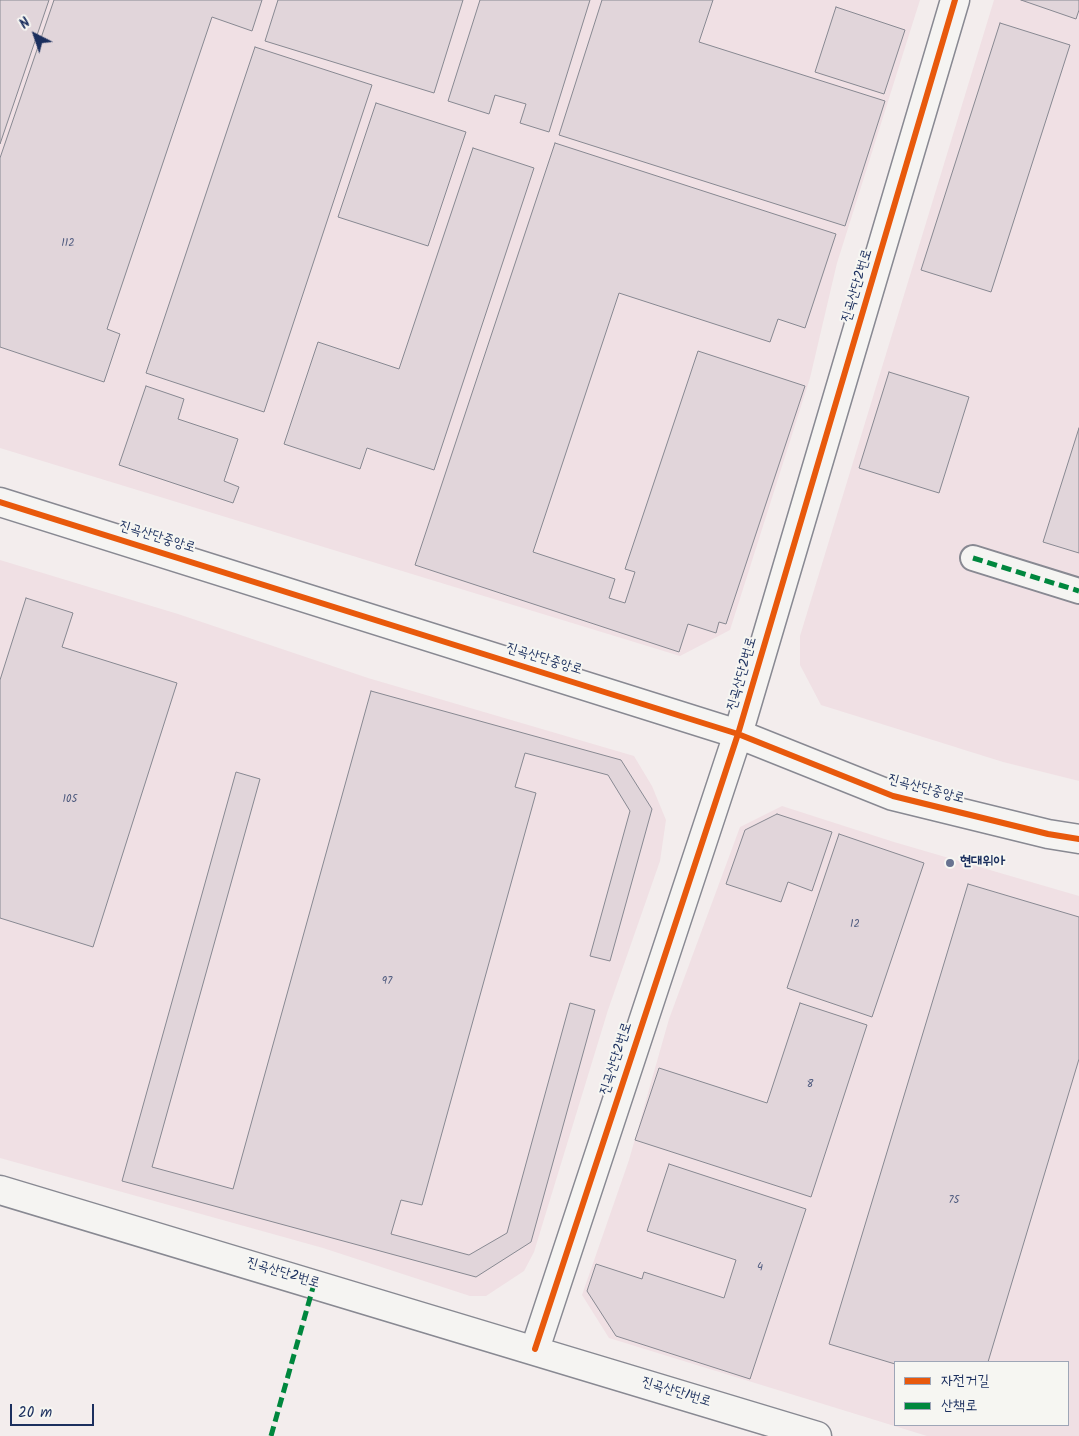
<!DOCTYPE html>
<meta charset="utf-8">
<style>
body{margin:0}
#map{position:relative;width:1079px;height:1436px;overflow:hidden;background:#f3eded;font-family:Kalam,"Poor Story",sans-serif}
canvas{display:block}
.legend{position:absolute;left:894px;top:1361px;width:175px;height:65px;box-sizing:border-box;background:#f6f6f2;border:1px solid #9ea6b7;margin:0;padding:6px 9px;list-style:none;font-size:15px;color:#1b2f5e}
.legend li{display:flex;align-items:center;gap:10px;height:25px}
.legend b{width:25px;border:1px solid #9ea6b7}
.north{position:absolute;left:10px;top:10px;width:50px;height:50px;-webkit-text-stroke:4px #f6f6f2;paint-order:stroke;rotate:319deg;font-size:14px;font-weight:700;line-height:20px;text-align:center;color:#1b2f5e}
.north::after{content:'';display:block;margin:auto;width:18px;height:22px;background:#1b2f5e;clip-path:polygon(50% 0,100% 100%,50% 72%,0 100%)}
.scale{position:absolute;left:10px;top:1404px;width:84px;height:22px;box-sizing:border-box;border:2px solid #1b2f5e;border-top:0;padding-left:6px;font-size:15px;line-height:18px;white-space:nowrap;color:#1b2f5e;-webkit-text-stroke:4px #f6f6f2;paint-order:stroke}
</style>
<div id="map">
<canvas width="1079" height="1436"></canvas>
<ul class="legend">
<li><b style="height:6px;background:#e8590c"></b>자전거길</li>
<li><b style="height:6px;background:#00873e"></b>산책로</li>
</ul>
<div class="north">N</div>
<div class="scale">20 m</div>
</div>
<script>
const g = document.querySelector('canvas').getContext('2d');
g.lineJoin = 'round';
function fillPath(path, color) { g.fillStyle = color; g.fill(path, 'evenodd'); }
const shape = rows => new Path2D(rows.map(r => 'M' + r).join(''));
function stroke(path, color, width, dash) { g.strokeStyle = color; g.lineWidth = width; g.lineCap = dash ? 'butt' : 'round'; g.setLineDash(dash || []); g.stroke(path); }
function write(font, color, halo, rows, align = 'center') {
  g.font = font + ' Kalam,"Poor Story",sans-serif'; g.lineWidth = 4; g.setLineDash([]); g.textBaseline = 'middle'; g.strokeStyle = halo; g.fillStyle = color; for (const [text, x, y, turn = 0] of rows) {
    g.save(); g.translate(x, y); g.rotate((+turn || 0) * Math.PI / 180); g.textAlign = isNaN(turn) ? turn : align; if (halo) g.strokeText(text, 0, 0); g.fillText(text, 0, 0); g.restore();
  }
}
fillPath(shape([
 [0,0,920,0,837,263,810,378,730,630,680,656,0,448],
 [994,0,1079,0,1079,781,1003,762,821,705,800,665,800,636],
 [0,560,178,614,368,678,634,756,652,786,666,820,660,861,608,1010,534,1252,524,1271,486,1296,470,1296,323,1248,0,1158],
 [782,806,894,842,1079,896,1079,1436,927,1436,609,1338,582,1295,629,1160,669,1019,740,827],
 [895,1362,1068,1362,1068,1425,895,1425]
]), '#f0e0e4');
const building = shape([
 [0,0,49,0,0,144,0,0],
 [54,0,262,0,252,31,212,17,107,329,120,334,104,382,0,347,0,158,54,0],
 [278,0,463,0,434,93,265,41,278,0],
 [480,0,590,0,549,132,520,123,526,104,495,95,489,114,448,101,480,0],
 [602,0,713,0,699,42,885,101,845,226,559,135,602,0],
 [1021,0,1079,0,1079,10,1076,19,1021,0],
 [836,7,905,30,884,94,815,72,836,7],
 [1000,23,1070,45,991,292,921,270,1000,23],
 [255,47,372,85,264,412,146,373,255,47],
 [376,103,466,132,428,246,338,217,376,103],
 [555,143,836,234,805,328,778,319,770,342,619,293,533,552,615,579,609,598,625,603,635,572,625,569,698,351,805,386,726,624,719,622,716,633,688,624,679,652,415,565,555,143],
 [473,148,534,168,434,470,367,448,360,469,284,444,318,342,399,369,473,148],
 [889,372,969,397,939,493,859,468,889,372],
 [146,386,184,399,178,419,238,439,224,481,239,487,233,503,119,465,146,386],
 [1079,428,1079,553,1043,542,1079,428],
 [26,598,73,613,62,647,177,683,93,947,0,918,0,680,26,598],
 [371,691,621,760,652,809,610,961,590,956,630,811,608,775,525,753,515,787,536,793,422,1205,401,1200,391,1234,469,1255,507,1233,570,1003,595,1010,531,1242,476,1277,122,1181,236,772,260,779,152,1167,233,1189,371,691],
 [777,814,832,832,812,891,788,882,781,902,726,884,745,830,777,814],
 [839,834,924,863,872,1017,787,988,839,834],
 [968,884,1079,917,1079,1059,988,1362,895,1364,829,1344,968,884],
 [800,1003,867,1025,811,1197,635,1140,659,1068,767,1103,800,1003],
 [669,1164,806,1209,750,1379,616,1336,587,1291,596,1264,642,1279,644,1272,724,1298,736,1260,647,1231,669,1164]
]);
fillPath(building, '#e1d5da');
stroke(building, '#888992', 1);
const pedestrian = shape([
 [973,558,1079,591]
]);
const minor = shape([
 [0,502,738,734,893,796,1048,834,1079,839],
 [0,1190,817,1436],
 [535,1349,738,734,955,0]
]);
stroke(pedestrian, '#888992', 28);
stroke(minor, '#888992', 31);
stroke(pedestrian, '#f5f4f2', 24);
stroke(minor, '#f5f4f2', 28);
stroke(shape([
 [973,558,1079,591],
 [271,1436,314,1284]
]), '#00873e', 5, [10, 5]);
stroke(shape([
 [0,502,738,734,893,796,1048,834,1079,839],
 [535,1349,738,734,955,0]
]), '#e8590c', 6);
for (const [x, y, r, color] of [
 [950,863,5,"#677290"]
]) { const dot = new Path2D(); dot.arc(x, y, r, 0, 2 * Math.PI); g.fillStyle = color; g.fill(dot); stroke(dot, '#f6f6f2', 2); }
write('11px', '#4e5a7e', null, [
 ["112",68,244],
 ["105",70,800],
 ["12",855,925],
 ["97",387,982],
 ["8",810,1085],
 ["75",954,1201],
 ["4",760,1268]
]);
write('14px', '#1b2f5e', '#f6f6f2', [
 ["진곡산단2번로",858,286,-73],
 ["진곡산단중앙로",157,538,17],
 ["진곡산단중앙로",544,660,17],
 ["진곡산단2번로",743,674,-74],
 ["진곡산단중앙로",926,790,15],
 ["진곡산단2번로",617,1059,-72],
 ["진곡산단2번로",283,1274,17],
 ["진곡산단1번로",676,1393,17]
]);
write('bold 14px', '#1b2f5e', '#f6f6f2', [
 ["현대위아",960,863]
], 'left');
</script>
